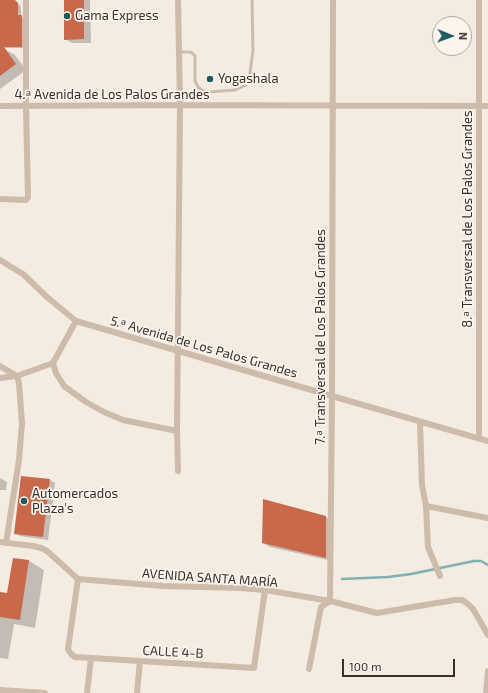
<!DOCTYPE html>
<meta charset="utf-8">
<style>
body{margin:0}
#map{position:relative;width:488px;height:693px;overflow:hidden;background:#f4ebe1;font-family:"Exo 2",sans-serif}
canvas{display:block}
.north{position:absolute;left:432px;top:16px;width:40px;height:40px;box-sizing:border-box;background:#fbf5ee;border:1px solid #aea6a0;border-radius:50%;rotate:91deg;font-size:11px;font-weight:700;line-height:16px;text-align:center;color:#3b302b}
.north::after{content:'';display:block;margin:auto;width:14px;height:18px;background:#1f5a5e;clip-path:polygon(50% 0,100% 100%,50% 72%,0 100%)}
.scale{position:absolute;left:342px;top:659px;width:113px;height:18px;box-sizing:border-box;border:2px solid #3b302b;border-top:0;padding-left:5px;font-size:12px;line-height:14px;white-space:nowrap;color:#3b302b;-webkit-text-stroke:3px #fbf5ee;paint-order:stroke}
</style>
<div id="map">
<canvas width="488" height="693"></canvas>
<div class="north">N</div>
<div class="scale">100 m</div>
</div>
<script>
const g = document.querySelector('canvas').getContext('2d');
g.lineJoin = 'round';
function fillPath(path, color) { g.fillStyle = color; g.fill(path, 'evenodd'); }
const shape = rows => new Path2D(rows.map(r => 'M' + r).join(''));
function stroke(path, color, width, dash) { g.strokeStyle = color; g.lineWidth = width; g.lineCap = dash ? 'butt' : 'round'; g.setLineDash(dash || []); g.stroke(path); }
function write(font, color, halo, rows, align = 'center') {
  g.font = font + ' "Exo 2",sans-serif'; g.lineWidth = 3.5; g.setLineDash([]); g.textBaseline = 'middle'; g.strokeStyle = halo; g.fillStyle = color; for (const [text, x, y, turn = 0] of rows) {
    g.save(); g.translate(x, y); g.rotate((+turn || 0) * Math.PI / 180); g.textAlign = isNaN(turn) ? turn : align; if (halo) g.strokeText(text, 0, 0); g.fillText(text, 0, 0); g.restore();
  }
}
fillPath(shape([
 [65,0,90,0,91,43,72,43,65,39],
 [0,1,15,1,21,6,21,16,24,18,24,48,0,48],
 [4,49,15,55,26,70,0,89,0,52],
 [0,478,7,482,6,490,0,490],
 [50,480,55,483,48,540,20,536,15,533],
 [326,517,333,521,332,561,270,547,263,543],
 [13,559,29,561,44,570,35,628,14,624,8,659,0,658,0,593,8,594]
]), '#0003');
stroke(shape([
 [342,579,388,577,411,574,474,561,481,561,488,565]
]), '#7fb0b2', 2.5);
fillPath(shape([
 [0,0,15,0,18,3,18,15,22,15,22,47,4,47,16,64,0,76],
 [64,0,84,0,84,39,64,40],
 [21,476,50,479,43,537,14,534],
 [263,499,326,516,326,558,262,543],
 [13,558,29,560,20,620,0,617,0,592,7,593]
]), '#c8694b');
stroke(shape([
 [179,52,191,52,195,56,195,81,198,87,203,91,209,92,235,90,246,85,249,80,250,73,253,51,252,0]
]), '#cdbbac', 3);
stroke(shape([
 [178,0,180,105,177,431,178,471],
 [0,106,180,105,488,106],
 [0,199,26,200,28,197,26,106,26,0],
 [0,260,23,274,47,297,76,321,332,396,488,441],
 [53,363,56,373,64,386,86,402,104,412,123,420,177,431],
 [0,366,17,376,19,383,22,423,19,460,6,543],
 [0,378,17,376,53,363,76,321],
 [420,422,422,485,426,506,428,547,440,576],
 [479,438,479,0],
 [426,506,488,518],
 [0,542,33,546,41,548,47,551,78,579],
 [78,579,163,586,240,588,265,590,330,601,377,613,455,600,462,600,468,604,473,609,488,635],
 [78,579,68,649,71,654,75,657,254,668,265,590],
 [309,669,321,607,330,601,332,396,333,0],
 [0,690,45,693],
 [87,693,91,658],
 [137,693,140,661],
 [486,693,488,671]
]), '#cdbbac', 6);
for (const [x, y, r, color] of [
 [67,16,4,"#1f5a5e"],
 [210,79,4,"#1f5a5e"],
 [24,501,4,"#1f5a5e"]
]) { const dot = new Path2D(); dot.arc(x, y, r, 0, 2 * Math.PI); g.fillStyle = color; g.fill(dot); stroke(dot, '#fbf5ee', 1.5); }
write('13px', '#3b302b', '#fbf5ee', [
 ["Gama Express",75,16],
 ["Yogashala",218,79],
 ["Automercados",32,494],
 ["Plaza's",32,509]
], 'left');
write('13px', '#3b302b', '#fbf5ee', [
 ["4.ª Avenida de Los Palos Grandes",112,95],
 ["8.ª Transversal de Los Palos Grandes",468,219,-90],
 ["7.ª Transversal de Los Palos Grandes",321,337,-90],
 ["5.ª Avenida de Los Palos Grandes",204,347,16],
 ["AVENIDA SANTA MARÍA",210,578,4],
 ["CALLE 4-B",173,652,3]
]);
</script>
